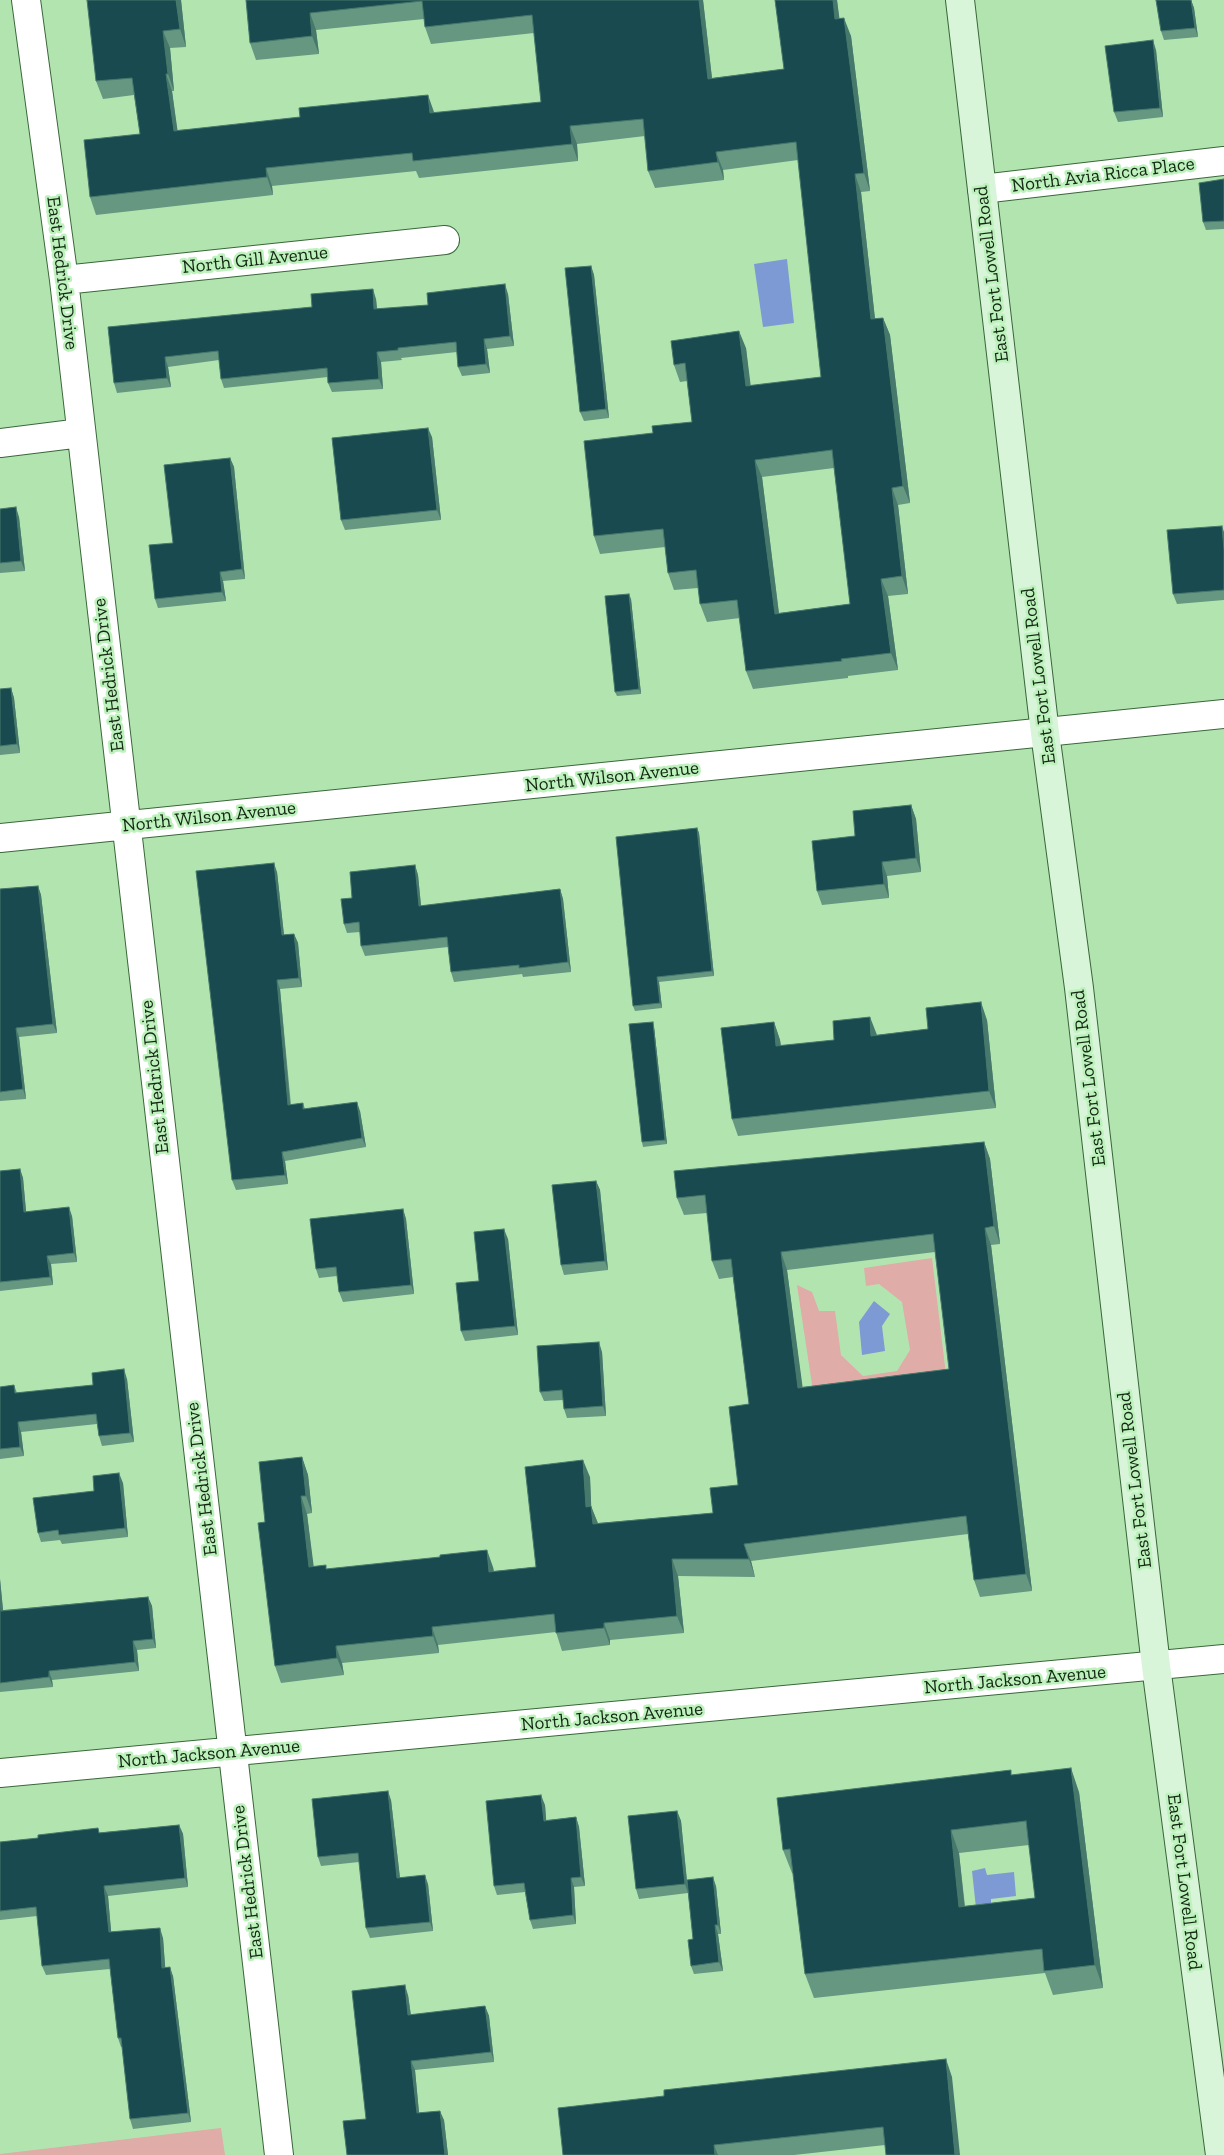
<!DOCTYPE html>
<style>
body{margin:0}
canvas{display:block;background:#b2e4b0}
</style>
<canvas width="1224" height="2155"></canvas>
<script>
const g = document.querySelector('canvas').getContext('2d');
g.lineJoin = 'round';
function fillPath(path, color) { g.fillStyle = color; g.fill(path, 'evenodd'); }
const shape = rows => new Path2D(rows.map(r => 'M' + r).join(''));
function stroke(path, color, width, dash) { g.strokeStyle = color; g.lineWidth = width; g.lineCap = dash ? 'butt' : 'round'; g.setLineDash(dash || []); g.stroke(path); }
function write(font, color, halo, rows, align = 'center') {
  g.font = font + ' "Zilla Slab",serif'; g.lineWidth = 5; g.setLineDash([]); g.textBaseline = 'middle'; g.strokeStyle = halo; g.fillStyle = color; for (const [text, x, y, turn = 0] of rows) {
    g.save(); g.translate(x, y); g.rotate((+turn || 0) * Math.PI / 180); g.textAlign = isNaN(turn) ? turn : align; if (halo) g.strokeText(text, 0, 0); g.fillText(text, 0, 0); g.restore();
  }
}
fillPath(shape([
 [932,1258,947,1383,814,1398,797,1285,812,1292,819,1311,835,1311,841,1355,863,1376,897,1371,910,1350,902,1302,879,1284,866,1286,864,1268],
 [221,2128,225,2155,0,2155,0,2154]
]), '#dfaca8');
fillPath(shape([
 [787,259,794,323,763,327,754,264],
 [874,1301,890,1314,882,1326,885,1351,862,1355,859,1322],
 [985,1868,987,1875,1014,1872,1016,1896,991,1899,991,1905,976,1908,972,1871]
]), '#7e9ad4');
const street = shape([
 [26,0,64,280,279,2155],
 [982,189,1224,161],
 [64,280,445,240],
 [0,443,81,433],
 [0,838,1224,714],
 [0,1773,1224,1659]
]);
const secondary = shape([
 [960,0,1045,733,1079,988,1156,1666,1220,2155]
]);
stroke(street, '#396739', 30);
stroke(secondary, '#396739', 30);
stroke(street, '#fff', 28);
stroke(secondary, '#d8f5d9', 28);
fillPath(shape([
 [181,0,186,47,170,48,174,91,172,91,177,130,434,113,541,102,534,33,431,44,425,27,424,19,316,30,319,54,256,60,250,43,246,0,703,0,712,78,784,69,775,0,837,0,839,19,851,36,870,191,861,192,875,319,883,318,890,335,910,503,898,505,908,594,888,596,898,670,848,676,848,678,753,689,746,671,740,618,707,622,700,604,698,588,674,590,668,573,665,547,600,554,594,536,653,433,692,422,687,381,680,382,674,365,746,348,750,386,821,377,798,160,723,170,724,180,655,188,648,171,645,136,577,144,578,161,419,178,416,171,272,186,273,195,96,215,90,197,140,134,134,95,103,99,96,81],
 [834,468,850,604,779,613,762,477],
 [1156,0,1191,0,1194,8,1198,37,1164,40,1161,31],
 [1156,50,1163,117,1118,122,1114,112],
 [1224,179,1224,229,1206,230,1203,222],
 [591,266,594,275,609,418,584,421,580,412],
 [508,294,514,346,487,349,490,373,462,376,458,367,457,352,401,358,402,360,381,362,383,389,332,392,328,383,328,377,224,388,221,379,219,360,168,367,171,387,117,393,114,383,108,327,312,307,376,299,377,309,428,305],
 [432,437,441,520,345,530,341,520],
 [230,458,234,467,245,579,223,581,226,601,158,608,155,599,173,543],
 [0,509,19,517,25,571,0,573],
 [1224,532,1224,600,1177,604,1173,594],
 [631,599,641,694,617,696,615,692],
 [11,688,14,698,20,753,0,755,0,689],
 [911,805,916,819,921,872,887,876,889,898,822,905,817,891,855,836],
 [697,828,699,833,714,976,659,982,662,1008,635,1011,633,1006],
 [415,865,418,875,421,906,560,889,563,899,571,972,523,977,522,974,454,982,451,972,448,947,365,956,361,946,360,932,347,933,344,924,352,898],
 [277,872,284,935,294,934,298,943,302,987,280,989,291,1105,303,1103,305,1109,360,1111,366,1147,285,1161,288,1184,236,1190,232,1180],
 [38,886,41,895,57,1033,19,1037,26,1099,0,1101,0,889],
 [987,1020,996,1108,738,1136,732,1119,774,1022,780,1040,781,1046,928,1029],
 [654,1027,667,1144,643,1147,642,1142],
 [984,1142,990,1159,1000,1244,991,1245,1032,1591,980,1597,974,1580,968,1534,751,1561,755,1577,678,1576,684,1633,610,1640,610,1645,562,1651,556,1632,438,1645,439,1653,342,1663,344,1675,281,1683,275,1666,265,1522,302,1457,308,1475,312,1513,307,1514,313,1566,327,1569,493,1567,494,1571,536,1567,590,1477,591,1506,598,1523,713,1513,738,1485,749,1404,733,1277,719,1279,712,1261,707,1213,684,1215,677,1198],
 [935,1252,949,1369,802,1387,787,1270],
 [20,1169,23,1178,26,1212,72,1216,77,1262,51,1264,53,1285,0,1291,0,1171],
 [596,1181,600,1190,608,1270,564,1275,561,1265],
 [403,1209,406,1219,414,1294,343,1302,339,1292,337,1276,319,1278,316,1269],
 [508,1239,518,1335,465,1341,461,1331,479,1281],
 [602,1352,606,1416,567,1418,564,1409,563,1400,544,1401,540,1392],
 [127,1379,134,1442,102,1446,99,1436,97,1424,21,1432,24,1456,0,1459,0,1387,14,1385,17,1393,93,1385],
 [123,1483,128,1537,62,1544,60,1540,41,1542,38,1533],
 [0,1579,3,1610,148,1597,152,1606,156,1648,137,1650,139,1671,52,1680,53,1687,0,1692],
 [1013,1775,1079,1792,1103,1988,1053,1995,1045,1973,814,1998,805,1974,793,1873,792,1873,783,1850],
 [1029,1845,1035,1898,965,1906,959,1853],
 [391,1800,400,1878,428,1884,433,1931,370,1938,366,1928,359,1862,321,1866,318,1857],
 [545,1805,546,1820,576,1817,579,1827,585,1886,574,1887,576,1924,533,1929,530,1920,525,1892,497,1895,494,1886],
 [677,1811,681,1821,687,1880,716,1886,721,1934,718,1934,723,1971,694,1974,691,1966,693,1939,688,1893,639,1899,636,1889],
 [179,1825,183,1834,188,1887,108,1896,111,1932,163,1938,165,1967,173,1976,191,2122,133,2129,130,2119,122,2047,121,2047,118,2038,110,1969,46,1975,42,1966,37,1916,0,1920,0,1842],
 [408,1995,411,2015,485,2006,489,2016,494,2062,415,2070,419,2113,444,2120,448,2155,347,2155,366,2119],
 [952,2077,885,2145,794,2155,563,2155]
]), '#669780');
fillPath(shape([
 [176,0,181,0,186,47,180,29],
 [699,0,703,0,714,96,708,79],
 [833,0,837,0,842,37,835,19],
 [1189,0,1191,0,1194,8,1198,37,1195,28],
 [310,13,316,30,319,54,312,36],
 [844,18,851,36,870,191,864,173],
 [163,31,170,48,174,91,168,74],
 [1153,40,1156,50,1163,117,1160,108],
 [166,74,172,91,180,148,174,131],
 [428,95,434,112,436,131,430,113],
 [570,126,577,144,578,161,572,144],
 [716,152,723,170,724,180,718,162],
 [266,168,272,186,273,195,267,177],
 [855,174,861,192,877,337,871,319],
 [591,266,594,275,609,418,606,409],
 [505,284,508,294,514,346,510,336],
 [373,289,376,299,378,319,374,309],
 [883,318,890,335,910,503,903,486],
 [739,331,746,348,753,404,746,386],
 [484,339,487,349,490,373,486,364],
 [377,352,381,362,383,389,379,379],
 [165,357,168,367,171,387,167,378],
 [428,428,432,437,441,520,437,510],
 [230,458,234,467,245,579,242,569],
 [755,460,762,477,781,631,775,614],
 [892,488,898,505,908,594,902,576],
 [16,507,19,517,25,571,21,561],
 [1222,526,1224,532,1224,550],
 [220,572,223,581,226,601,222,592],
 [881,579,888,596,898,670,891,653],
 [629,594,631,599,641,694,639,689],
 [11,688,14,698,20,753,17,744],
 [911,805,916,819,921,872,916,858],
 [697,828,699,833,714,976,712,971],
 [882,862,887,876,889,898,884,884],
 [274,863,277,872,285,944,282,935],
 [415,865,418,875,422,916,419,906],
 [38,886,41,895,57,1033,53,1024],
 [560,889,563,899,571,972,568,962],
 [294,934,298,943,302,987,299,978],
 [657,977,659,982,662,1008,660,1003],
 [277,980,280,989,291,1114,288,1105],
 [981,1002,987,1020,996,1108,989,1091],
 [870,1017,877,1035,878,1054,871,1036],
 [653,1022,654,1027,667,1144,665,1140],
 [774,1022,780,1040,783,1064,776,1046],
 [16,1028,19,1037,26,1099,23,1089],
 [357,1102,360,1111,366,1147,362,1138],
 [984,1142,990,1159,1000,1244,994,1226],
 [282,1152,285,1161,288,1184,285,1175],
 [20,1169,23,1178,27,1221,24,1212],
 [596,1181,600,1190,608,1270,605,1261],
 [69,1207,72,1216,77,1262,74,1253],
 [403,1209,406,1219,414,1294,411,1285],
 [985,1228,991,1245,1032,1591,1026,1574],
 [504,1229,508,1239,518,1335,515,1326],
 [781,1252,787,1270,805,1405,798,1388],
 [47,1256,51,1264,53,1285,50,1277],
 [599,1342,602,1352,606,1416,603,1406],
 [124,1369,127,1379,134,1442,130,1433],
 [18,1422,21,1432,24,1456,20,1447],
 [302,1457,308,1475,312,1513,306,1496],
 [583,1460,590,1477,592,1524,586,1507],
 [119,1473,123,1483,128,1537,125,1528],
 [301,1496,307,1514,316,1584,309,1567],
 [591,1506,598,1524,593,1524],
 [744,1544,751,1561,755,1577],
 [487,1550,493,1567,496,1589,489,1572],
 [672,1559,678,1576,684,1633,677,1616],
 [0,1579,4,1620,1,1611,0,1601],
 [148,1597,152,1606,156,1648,153,1639],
 [604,1623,610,1640,610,1645,604,1628],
 [432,1627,438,1645,439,1653,433,1636],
 [133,1641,137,1650,139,1671,135,1662],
 [336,1646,342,1663,344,1675,337,1658],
 [49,1671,52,1680,53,1687,49,1677],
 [1071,1768,1079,1792,1103,1988,1095,1965],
 [388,1791,391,1800,401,1887,397,1878],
 [541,1795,545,1805,547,1830,544,1821],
 [677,1811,681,1821,688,1893,685,1884],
 [576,1817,579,1827,585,1886,581,1877],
 [179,1825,183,1834,188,1887,185,1878],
 [951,1830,959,1853,967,1930,959,1907],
 [425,1875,428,1884,433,1931,430,1922],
 [713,1877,716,1886,721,1934,718,1925],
 [571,1878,574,1887,576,1924,573,1915],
 [104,1886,108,1896,112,1941,109,1932],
 [715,1925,718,1934,723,1971,719,1962],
 [160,1928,163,1938,166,1977,162,1968],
 [170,1967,173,1976,191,2122,188,2113],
 [405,1985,408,1995,412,2024,408,2015],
 [485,2006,489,2016,494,2062,491,2052],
 [946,2059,952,2077,960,2155,955,2155],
 [411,2061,415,2070,420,2123,417,2113],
 [440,2111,444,2120,448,2155,445,2155],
 [714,2145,718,2155,715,2155]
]), '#47786c');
const building = shape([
 [87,0,176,0,180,29,163,31,168,74,166,74,174,131,300,117,299,108,428,95,430,113,541,102,532,15,425,27,422,1,310,13,312,36,250,43,246,0,699,0,708,79,784,69,775,0,833,0,835,19,844,18,864,173,855,174,871,319,883,318,903,486,892,488,902,576,881,579,891,653,841,659,842,661,746,671,737,600,700,604,696,570,668,573,663,529,594,536,584,441,653,433,652,426,692,422,685,363,674,365,671,341,739,331,746,386,821,377,796,142,716,152,718,162,648,171,643,119,570,126,572,144,413,161,412,153,266,168,267,177,90,197,84,140,140,134,132,78,96,81,87,0],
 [832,450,850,604,775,614,755,460,832,450],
 [1156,0,1191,0,1195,28,1161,31,1156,0],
 [1153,40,1160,108,1114,112,1105,46,1153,40],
 [1224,179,1224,221,1203,222,1199,183,1224,179],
 [591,266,606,409,580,412,565,268,591,266],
 [505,284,510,336,484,339,486,364,458,367,456,342,398,348,398,350,377,352,379,379,328,383,327,368,221,379,218,351,165,357,167,378,114,383,108,327,312,307,311,294,373,289,374,309,428,305,427,293,505,284],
 [428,428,437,510,341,520,332,438,428,428],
 [230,458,242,569,220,572,222,592,155,599,149,545,173,543,164,465,230,458],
 [16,507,21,561,0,563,0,509,16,507],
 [1222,526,1224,550,1224,590,1173,594,1167,530,1222,526],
 [629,594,639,689,615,692,605,596,629,594],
 [11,688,17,744,0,746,0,689,11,688],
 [911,805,916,858,882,862,884,884,817,891,812,841,855,836,853,811,911,805],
 [697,828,712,971,657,977,660,1003,633,1006,616,837,697,828],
 [274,863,282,935,294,934,299,978,277,980,288,1105,303,1103,303,1109,357,1102,362,1138,282,1152,285,1175,232,1180,196,871,274,863],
 [415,865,419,906,560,889,568,962,519,968,519,965,451,972,447,937,361,946,359,922,344,924,341,899,352,898,350,872,415,865],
 [38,886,53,1024,16,1028,23,1089,0,1092,0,889,38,886],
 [981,1002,989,1091,732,1119,721,1028,774,1022,776,1046,834,1040,833,1021,870,1017,871,1036,928,1029,926,1008,981,1002],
 [653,1022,665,1140,642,1142,629,1024,653,1022],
 [984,1142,994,1226,985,1228,1026,1574,974,1580,966,1516,744,1544,749,1559,672,1559,677,1616,604,1623,604,1628,556,1633,554,1614,432,1627,433,1636,336,1646,337,1658,275,1666,258,1523,265,1522,259,1462,302,1457,306,1496,301,1496,309,1567,326,1565,326,1569,440,1557,440,1555,487,1550,489,1572,536,1567,525,1467,583,1460,586,1507,591,1506,593,1524,713,1513,710,1488,738,1485,729,1407,749,1404,731,1259,712,1261,705,1195,677,1198,674,1171,984,1142],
 [933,1234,949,1369,798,1388,781,1252,933,1234],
 [20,1169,24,1212,69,1207,74,1253,47,1256,50,1277,0,1282,0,1171,20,1169],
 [596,1181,605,1261,561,1265,552,1185,596,1181],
 [403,1209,411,1285,339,1292,336,1267,316,1269,310,1219,403,1209],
 [504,1229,515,1326,461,1331,456,1283,479,1281,474,1232,504,1229],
 [599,1342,603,1406,564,1409,562,1390,540,1392,537,1346,599,1342],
 [124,1369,130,1433,99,1436,96,1414,18,1422,20,1447,0,1449,0,1387,14,1385,15,1393,93,1385,92,1373,124,1369],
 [119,1473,125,1528,59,1535,58,1530,38,1533,33,1498,94,1491,93,1476,119,1473],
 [148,1597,153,1639,133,1641,135,1662,49,1671,49,1677,0,1683,0,1601,1,1611,148,1597],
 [1071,1768,1095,1965,1044,1971,1042,1949,805,1974,790,1849,783,1850,777,1798,1011,1770,1011,1775,1071,1768],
 [1026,1821,1035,1898,959,1907,951,1830,1026,1821],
 [388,1791,397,1878,425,1875,430,1922,366,1928,358,1853,318,1857,312,1799,388,1791],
 [541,1795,544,1821,576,1817,581,1877,571,1878,573,1915,530,1920,524,1883,494,1886,486,1801,541,1795],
 [677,1811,685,1884,636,1889,628,1816,677,1811],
 [179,1825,185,1878,104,1886,109,1932,160,1928,162,1968,170,1967,188,2113,130,2119,121,2038,118,2038,109,1959,42,1966,36,1907,0,1911,0,1842,38,1838,38,1835,98,1828,99,1833,179,1825],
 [713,1877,718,1925,715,1925,719,1962,691,1966,688,1940,693,1939,687,1880,713,1877],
 [405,1985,408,2015,485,2006,491,2052,411,2061,417,2113,440,2111,445,2155,347,2155,343,2121,366,2119,352,1991,405,1985],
 [946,2059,955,2155,886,2155,883,2127,714,2145,715,2155,563,2155,558,2108,664,2096,664,2090,946,2059]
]);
fillPath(building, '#194a4f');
stroke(building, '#47786c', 1);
write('19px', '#142814', '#bef2bd', [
 ["North Avia Ricca Place",1103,175,-7],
 ["North Gill Avenue",255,260,-6],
 ["East Hedrick Drive",62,273,83],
 ["East Fort Lowell Road",992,274,-97],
 ["East Hedrick Drive",109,675,-97],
 ["East Fort Lowell Road",1039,676,-97],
 ["North Wilson Avenue",612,777,-6],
 ["North Wilson Avenue",209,817,-6],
 ["East Hedrick Drive",155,1077,-96],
 ["East Fort Lowell Road",1089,1078,-97],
 ["East Hedrick Drive",202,1479,-97],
 ["East Fort Lowell Road",1135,1480,-97],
 ["North Jackson Avenue",1015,1680,-5],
 ["North Jackson Avenue",612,1717,-5],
 ["North Jackson Avenue",209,1754,-5],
 ["East Hedrick Drive",248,1882,-97],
 ["East Fort Lowell Road",1184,1882,83]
]);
</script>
